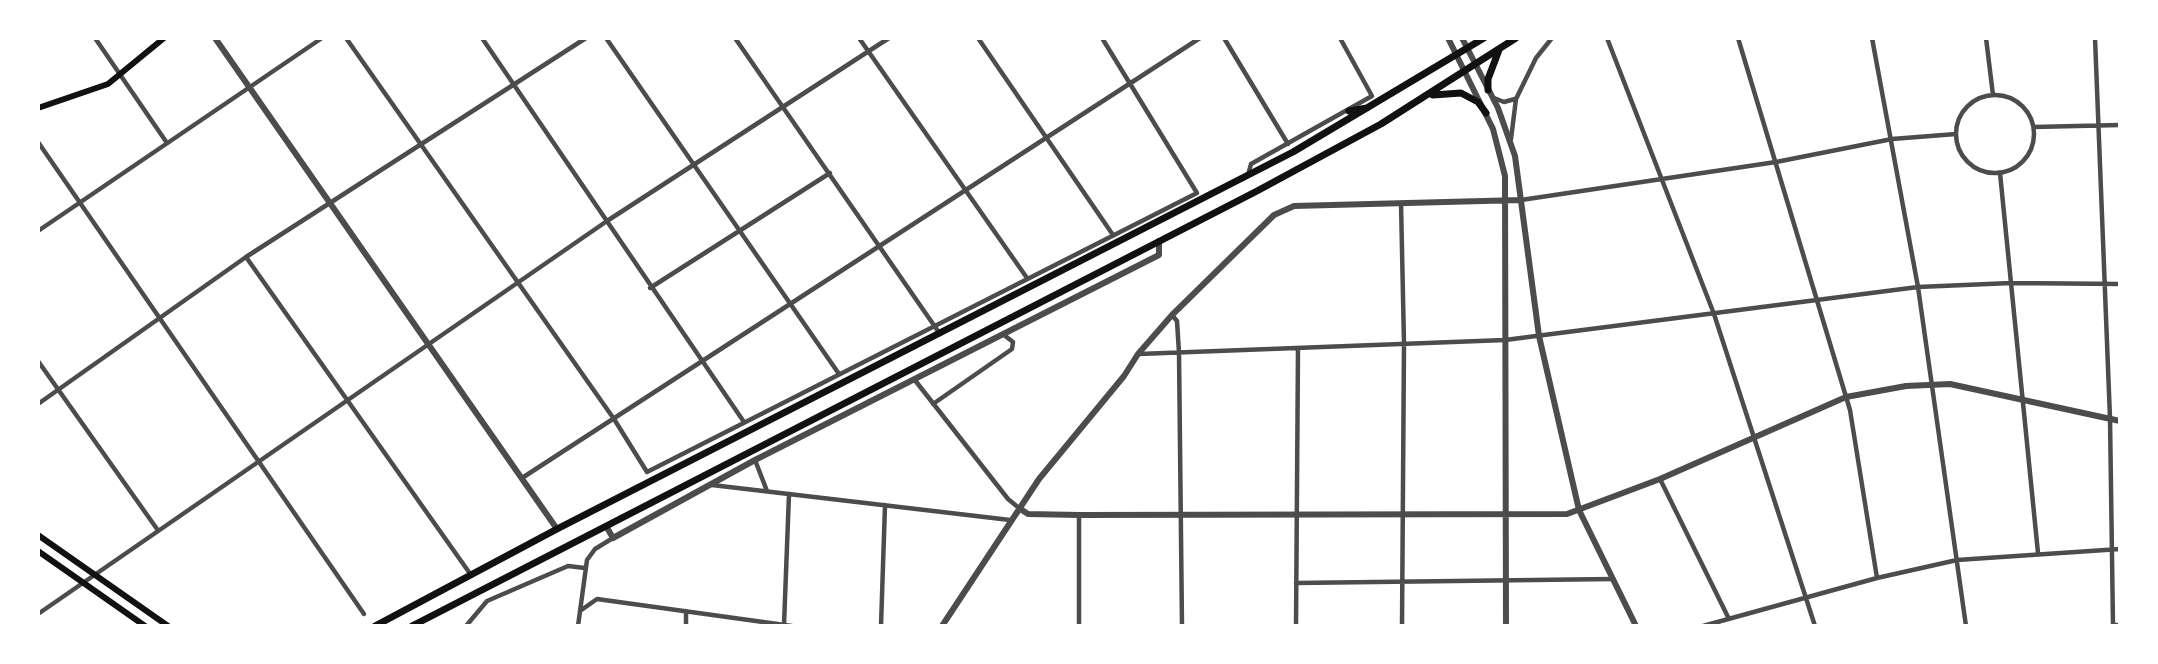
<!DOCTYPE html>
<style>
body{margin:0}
#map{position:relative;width:2158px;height:664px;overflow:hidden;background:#fff;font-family:"Fira Sans",sans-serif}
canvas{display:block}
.frame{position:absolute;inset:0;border:40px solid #fff;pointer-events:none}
</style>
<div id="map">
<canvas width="2158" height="664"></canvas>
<div class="frame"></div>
</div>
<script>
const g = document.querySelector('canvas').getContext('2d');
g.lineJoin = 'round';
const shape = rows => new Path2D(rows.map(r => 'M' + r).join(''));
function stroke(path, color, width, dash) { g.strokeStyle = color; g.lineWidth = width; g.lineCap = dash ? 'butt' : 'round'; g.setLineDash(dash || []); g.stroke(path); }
stroke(shape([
 [95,38,167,143],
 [346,38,614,419,647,472,1197,193,1102,38],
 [482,38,744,422],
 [606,38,839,374],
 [735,38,940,334],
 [859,38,1027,278],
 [978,38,1113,235],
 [1224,38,1288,144],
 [1607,38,1714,314,1815,626],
 [1738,38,1850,410,1877,578],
 [1872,38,1918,287,1966,626],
 [1986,38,1993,95],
 [2095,38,2110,418,2113,625,2120,625],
 '1956 134a39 39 0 1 1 78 0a39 39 0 1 1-78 0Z',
 [1494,98,1504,102,1515,99],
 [2034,127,2120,125],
 [1511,139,1516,99,1536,58,1552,38],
 [38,142,364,614],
 [2000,173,2038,553],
 [1248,175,1251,164,1372,96,1340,38],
 [1521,200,1776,162,1892,139,1956,134],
 [1401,203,1404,343,1402,626],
 [38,231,322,38],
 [246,257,471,575],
 [650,288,830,173],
 [1172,315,1177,321,1179,353,1182,626],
 [1139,354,1505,340,1918,287,2011,283,2120,284],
 [38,361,157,529],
 [914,379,1008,499,1019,508],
 [38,404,246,257,586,38],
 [933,404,1012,349,1013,342,1004,335],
 [755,460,767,491],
 [522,478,1200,38],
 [1660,479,1729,619],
 [712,485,1010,520],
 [1296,583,1613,579],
 [580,611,597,599,792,626],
 [38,614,607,221,889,38],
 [784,625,789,494],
 [466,626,487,601,568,566,585,568],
 [578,626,587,560,595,549,613,538],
 [686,626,686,611],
 [881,626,885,505],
 [1079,626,1079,515],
 [1296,626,1298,348],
 [1703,626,1877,578,1957,560,2120,549]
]), '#4c4c4c', 4.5);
stroke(shape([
 [215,38,557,529],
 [1448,38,1493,129,1505,176,1506,626],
 [1462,38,1498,108,1515,156,1539,336,1579,510,1636,626],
 [1019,508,1028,514,1079,515,1567,514,1660,479,1846,397,1906,386,1950,384,2120,421],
 [606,526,613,538,755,460,1159,255,1159,241],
 [942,626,1039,479,1124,376,1138,354,1172,315,1274,215,1294,206,1521,200]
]), '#4c4c4c', 6);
stroke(shape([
 [38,108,108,84,164,38],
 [38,535,168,626],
 [38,551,145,626]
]), '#111', 6);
stroke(shape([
 [1488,90,1488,79,1499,50],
 [1433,95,1461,93,1478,102,1486,113],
 [1349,111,1367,108],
 [375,626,557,529,1293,152,1484,38],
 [412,626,1257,191,1381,124,1516,38]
]), '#111', 7);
</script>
